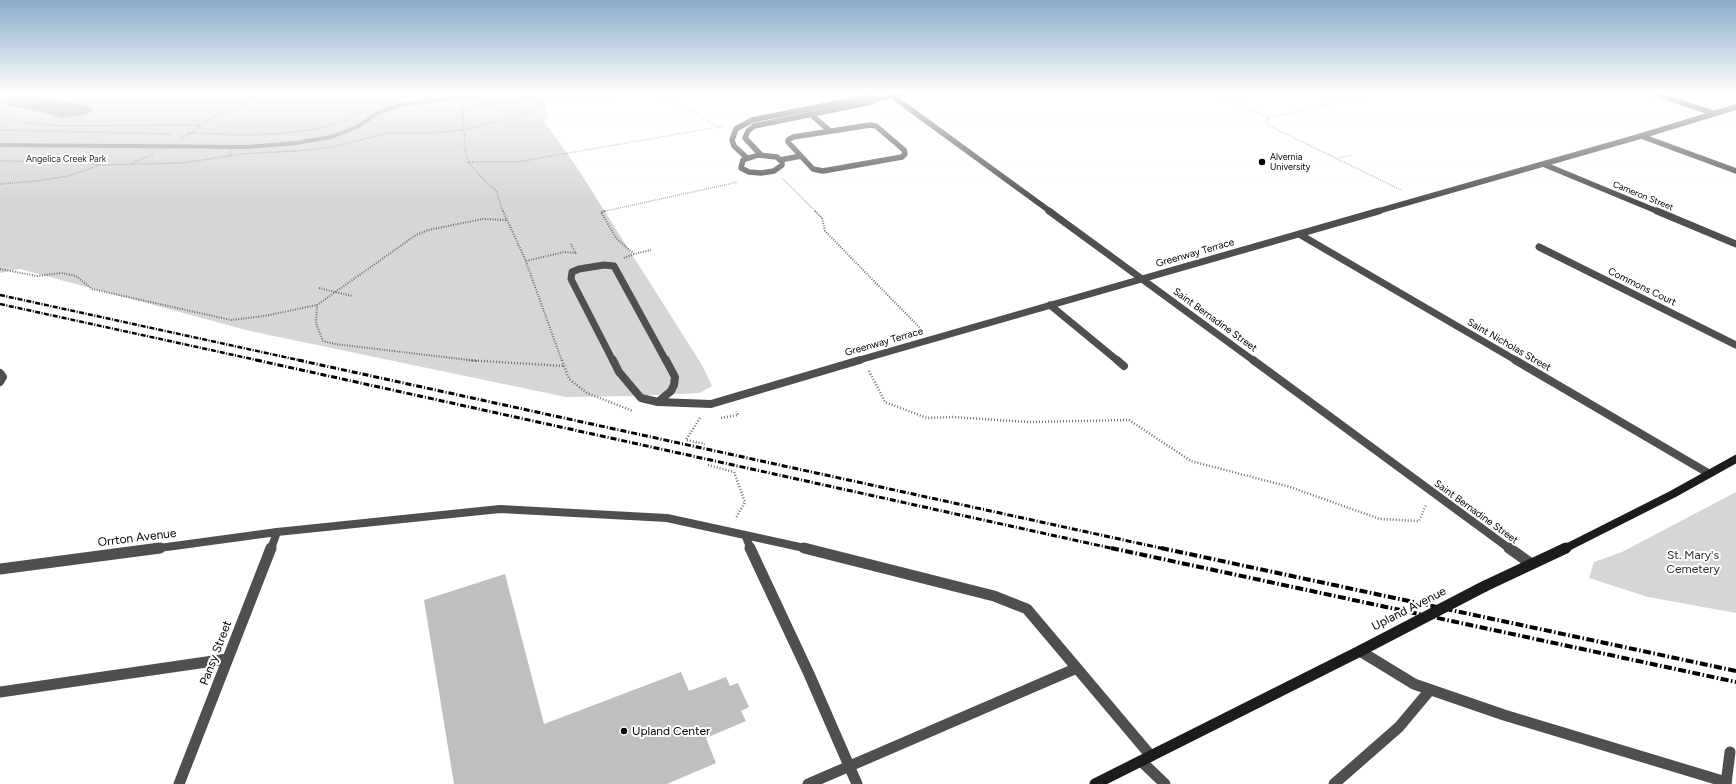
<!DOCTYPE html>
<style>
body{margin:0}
canvas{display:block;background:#fff}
</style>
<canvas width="1736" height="784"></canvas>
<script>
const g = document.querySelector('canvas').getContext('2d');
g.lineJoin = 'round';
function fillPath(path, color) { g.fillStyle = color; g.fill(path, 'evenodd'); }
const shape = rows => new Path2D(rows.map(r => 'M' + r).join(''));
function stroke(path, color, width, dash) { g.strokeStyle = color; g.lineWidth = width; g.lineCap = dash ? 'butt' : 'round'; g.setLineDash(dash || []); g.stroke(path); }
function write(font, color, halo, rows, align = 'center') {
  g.font = font + ' Figtree,sans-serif'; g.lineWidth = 4; g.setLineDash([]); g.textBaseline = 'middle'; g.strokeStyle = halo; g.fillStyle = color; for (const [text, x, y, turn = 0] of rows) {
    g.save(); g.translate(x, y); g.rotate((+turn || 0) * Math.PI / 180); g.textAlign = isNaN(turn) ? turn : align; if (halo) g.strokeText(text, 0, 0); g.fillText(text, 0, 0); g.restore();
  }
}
fillPath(shape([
 [0,93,603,93,544,103,549,119,544,121,576,166,702,365,712,386,700,393,634,396,566,397,250,331,20,269,0,273],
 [1736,492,1736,613,1648,597,1589,578,1594,562,1622,552]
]), '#d6d6d6');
fillPath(shape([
 [17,95,26,95,58,101,80,102,77,104,93,108,91,112,84,115,62,118,42,112,9,106,5,101]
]), '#9d9d9d');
stroke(shape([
 [0,145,247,147,296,143,331,137,357,127,379,112,401,105,490,93]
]), '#9d9d9d', 4);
fillPath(shape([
 [505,574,544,724,681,672,689,691,726,677,730,686,738,683,749,707,741,711,746,721,706,738,716,763,667,784,454,784,424,600]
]), '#bfbfbf');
stroke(shape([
 [456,93,463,109,463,130,522,115,549,104,586,93],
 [658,93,719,127],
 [1216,93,1269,118,1266,120,1268,124,1276,129,1401,190],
 [559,103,631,93],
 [463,109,521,99,540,93],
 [0,117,26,123,65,126,200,125],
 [1269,118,1375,93],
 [0,130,171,134],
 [188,133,243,135,276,134,317,129,339,123,374,107,411,93],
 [182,138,217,115,245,105,252,93],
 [230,156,231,150],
 [1337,158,1352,155],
 [0,161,75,162,100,165,183,163,242,154,310,150,337,146,388,133,430,133,463,130,465,135,464,145,468,162,488,184,496,190,503,212],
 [468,162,517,162,724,126],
 [132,163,154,154],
 [783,179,816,212],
 [0,184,36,181,68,176,100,165],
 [601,212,738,182]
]), '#717171', 1.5, [0.5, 1.5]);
stroke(shape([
 [503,211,525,259,562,361],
 [605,211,601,212,616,238,634,254,651,250],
 [815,211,822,218,825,231,921,329],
 [571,244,576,254],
 [624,258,634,254],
 [526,261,564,252,576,253],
 [0,269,37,276,61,273,76,276,92,289,231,320,264,316,317,305],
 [319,288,352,296],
 [477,361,335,344,323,341,316,323,317,305,416,235,428,230,483,219,506,220]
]), '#717171', 2, [1, 1.5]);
stroke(shape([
 [466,360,564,366],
 [562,360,569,379,587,393,633,411],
 [869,371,885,402,927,418,953,417,1027,422,1129,420,1191,461,1290,487,1380,519,1419,521,1426,505],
 [700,418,686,440,705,444],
 [721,418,738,415,737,411],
 [708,465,734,472,745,502,736,518]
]), '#717171', 2.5, [1, 2]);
stroke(shape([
 [880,98,906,93],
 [808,112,830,131],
 [870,125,876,126,904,150,905,154,902,157,823,171,813,169,788,142,788,140,793,137,870,125],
 [758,155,777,157,782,162,782,165,774,171,761,173,749,172,741,168,743,160,758,155],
 [747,158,734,146,732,140,736,129,752,120,868,97,880,98,871,102,754,126,748,131,745,138,761,155],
 [780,160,801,156]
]), '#4f4f4f', 5.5);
stroke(shape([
 [1050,305,1118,361],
 [613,361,571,279,572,272,579,269,604,265,614,266,666,361]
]), '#4f4f4f', 7);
stroke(shape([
 [613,360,619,372,641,398,658,402,671,391,674,385,675,377,666,360],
 [1117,360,1124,366],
 [0,373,3,377,0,382],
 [277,532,500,509,667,518,809,549],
 [745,535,751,549]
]), '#4f4f4f', 8);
stroke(shape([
 [750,548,809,674,857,784],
 [804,548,994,596,1027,609,1151,756],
 [1360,651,1414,684,1504,715,1726,782],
 [0,692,227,659],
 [1141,761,1165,784],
 [808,784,1077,668],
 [1334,784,1399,727,1430,690]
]), '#4f4f4f', 11);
stroke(shape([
 [888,93,1051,212],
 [1652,93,1713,113],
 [1641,136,1736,171],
 [1543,164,1659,212],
 [1375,212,1641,136,1736,107]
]), '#4f4f4f', 5.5);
stroke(shape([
 [1049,211,1254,361],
 [1657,211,1736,244],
 [1299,234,1517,361],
 [1539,247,1736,345],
 [856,361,1379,211]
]), '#4f4f4f', 7);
stroke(shape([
 [1253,360,1510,549],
 [1515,360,1708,473],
 [658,402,711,404,860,360],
 [152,549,277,532,271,549]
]), '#4f4f4f', 8);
stroke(shape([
 [1509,548,1530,563],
 [0,569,160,548],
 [179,784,271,548],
 [1726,784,1730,752]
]), '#4f4f4f', 11);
stroke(shape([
 [1564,549,1673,494,1736,459]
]), '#1c1c1c', 8);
stroke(shape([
 [1485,586,1566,548],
 [1095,784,1360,651]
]), '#1c1c1c', 11);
stroke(shape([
 [0,295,303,361],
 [0,304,261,361]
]), '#000', 2.5, [5, 1.5, 1, 1.5]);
stroke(shape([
 [256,360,1115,549],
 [298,360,1165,549]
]), '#000', 3, [6, 2, 1, 2]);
stroke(shape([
 [1111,548,1736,682],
 [1161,548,1736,671]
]), '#000', 4, [8, 2.5, 1.5, 2.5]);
stroke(shape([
 [1360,651,1485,586]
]), '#1c1c1c', 11);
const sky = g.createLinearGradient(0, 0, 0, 203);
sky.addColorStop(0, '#8aabca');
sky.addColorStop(0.46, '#fff');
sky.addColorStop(1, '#ffffff00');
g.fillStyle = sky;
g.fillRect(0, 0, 1736, 203);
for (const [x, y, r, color] of [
 [1262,162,4,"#000"],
 [624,731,4,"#000"]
]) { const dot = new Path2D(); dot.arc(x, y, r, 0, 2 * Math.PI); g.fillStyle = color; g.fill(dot); stroke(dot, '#fff', 1.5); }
write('9px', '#000', '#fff', [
 ["Alvernia",1270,157],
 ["University",1270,167]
], 'left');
write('9px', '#2d2d2d', '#fff', [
 ["Angelica Creek Park",66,159]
]);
write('9px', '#000', '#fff', [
 ["Cameron Street",1643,196,22]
]);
write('10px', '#000', '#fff', [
 ["Greenway Terrace",1195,253,-16],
 ["Commons Court",1642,287,26],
 ["Saint Bernadine Street",1215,320,36],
 ["Greenway Terrace",884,342,-16],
 ["Saint Nicholas Street",1509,345,30],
 ["Saint Bernadine Street",1476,512,36]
]);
write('12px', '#000', '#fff', [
 ["Orrton Avenue",137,538,-7],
 ["Upland Avenue",1409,609,-27],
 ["Pansy Street",216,653,-69]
]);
write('12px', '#2d2d2d', '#fff', [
 ["St. Mary's",1693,555],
 ["Cemetery",1693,569]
]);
write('12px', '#000', '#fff', [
 ["Upland Center",632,731]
], 'left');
</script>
